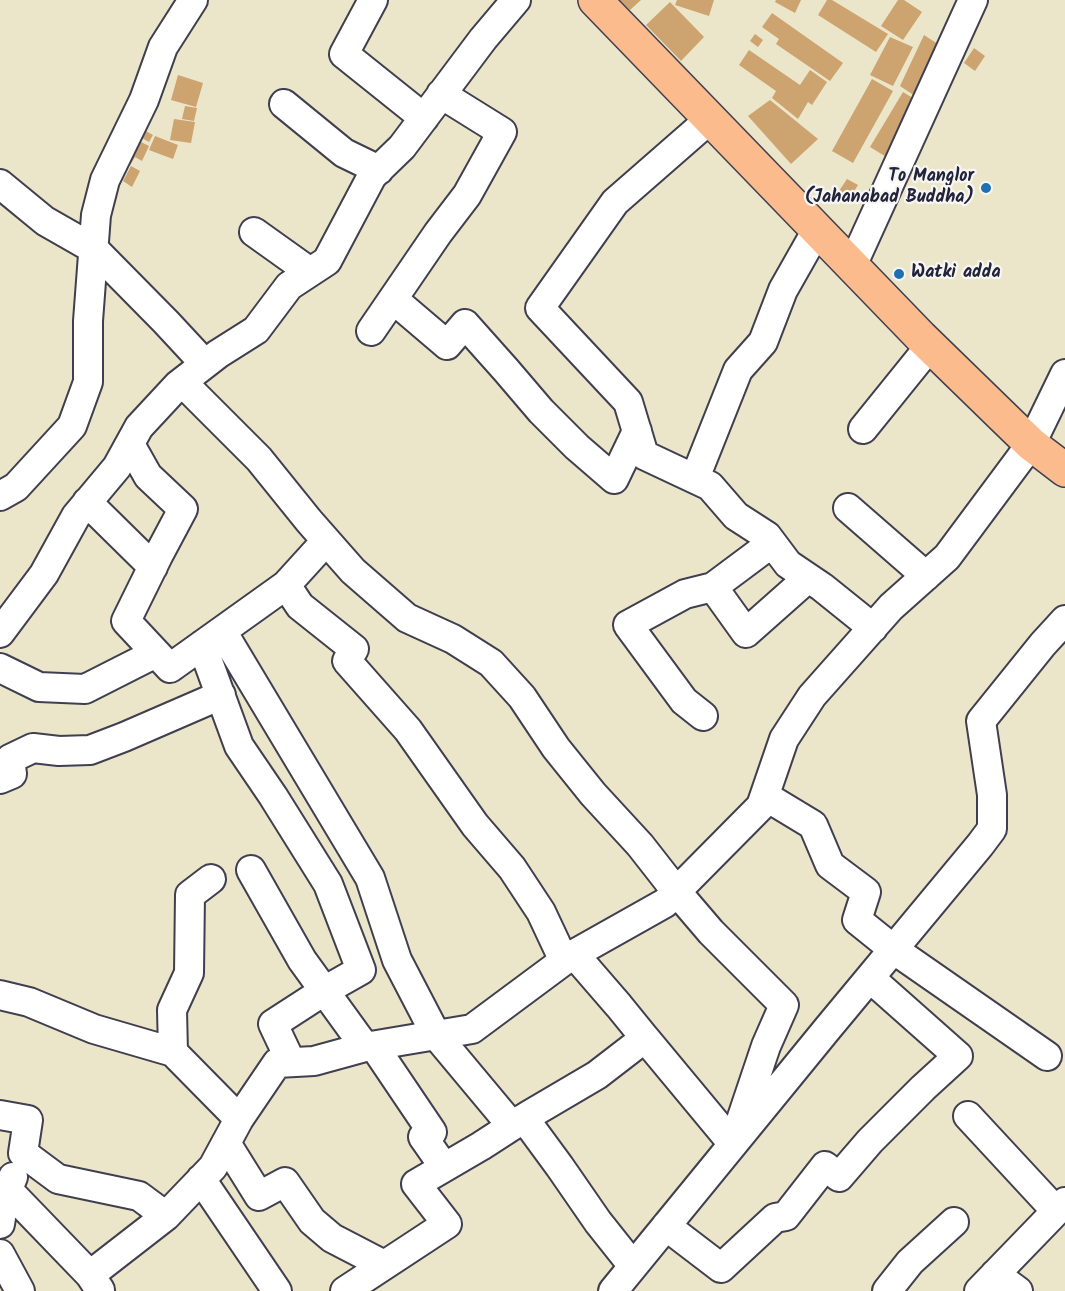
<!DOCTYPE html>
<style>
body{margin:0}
canvas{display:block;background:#ebe5c9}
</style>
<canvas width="1065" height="1291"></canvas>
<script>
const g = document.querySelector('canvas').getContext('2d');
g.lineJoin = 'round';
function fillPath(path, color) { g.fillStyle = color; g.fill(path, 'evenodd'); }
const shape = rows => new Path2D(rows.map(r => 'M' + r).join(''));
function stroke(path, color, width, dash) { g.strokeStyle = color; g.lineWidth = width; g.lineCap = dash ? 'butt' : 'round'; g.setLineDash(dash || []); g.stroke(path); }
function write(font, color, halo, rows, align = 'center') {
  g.font = font + ' Kalam,sans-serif'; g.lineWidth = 4.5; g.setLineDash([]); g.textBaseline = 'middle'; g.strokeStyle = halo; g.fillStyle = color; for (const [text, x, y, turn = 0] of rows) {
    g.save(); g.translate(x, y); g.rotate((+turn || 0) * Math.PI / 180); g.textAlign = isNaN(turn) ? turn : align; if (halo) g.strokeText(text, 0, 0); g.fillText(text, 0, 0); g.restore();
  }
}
fillPath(shape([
 [620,0,641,0,630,10],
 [677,0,714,0,709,16,675,5],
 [776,0,801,0,795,13,775,2],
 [827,0,832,0,888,34,876,52,818,15],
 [898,0,904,0,922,12,903,40,881,26],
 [670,2,704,37,681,61,646,25],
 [772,13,843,63,830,81,776,44,779,39,762,27],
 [755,34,763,40,758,47,750,41],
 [924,35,944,48,921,100,900,86],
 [890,37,913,47,893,86,870,75],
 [974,48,985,56,975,71,964,63],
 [749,50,800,85,810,70,827,82,812,105,808,102,798,119,772,98,776,91,739,65],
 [178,75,203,83,196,107,171,100],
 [872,79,893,91,853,163,832,151],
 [903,92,921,103,888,158,870,147],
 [770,100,818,139,791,164,748,116],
 [185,106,197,108,194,121,182,119],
 [174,119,195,122,191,143,170,140],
 [137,126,153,135,149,142,133,133],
 [129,136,149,146,142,161,135,157,130,165,117,159],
 [155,136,178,145,173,159,149,150],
 [131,166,140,171,132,187,123,181],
 [847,179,858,185,846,204,835,197]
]), '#cda370');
const street = shape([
 [373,0,344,54,424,118],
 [284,104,344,153,379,170],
 [710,119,615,202,540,308,628,402,644,455,710,486,736,516,767,536,788,564,822,587,873,628],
 [0,184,45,221,94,249,166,322,205,364],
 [254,232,310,272],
 [852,266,973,0],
 [393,299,447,345,465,324,506,370,541,411,577,447,614,479,637,431],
 [371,331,438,233,467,195,502,132,441,94],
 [182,382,259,459,309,521,353,571,407,618,453,639,491,663,522,697,556,748,593,794,640,845,676,891,711,932,784,1005,766,1046,733,1144],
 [863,429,930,346],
 [130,444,148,476,183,509,158,556,126,621,170,668,286,585,326,541],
 [695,478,738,370,763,342,783,290,817,230],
 [0,496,16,487,72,426,88,382,88,321,96,215,105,180,144,100,163,47,193,0],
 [87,502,153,567],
 [848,508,926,576],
 [286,585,300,606,354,649,347,661,408,730,475,825,512,868,541,912,564,961],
 [713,587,746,633,808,578],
 [222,631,370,878,397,960,436,1035,512,1126],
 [0,633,44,574,76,516,117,467,139,427,178,385,218,354,256,330,289,286,327,261,372,176,402,147,483,39,516,0],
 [202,645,239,746,273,796,328,884,361,970,324,991,273,1024,291,1062],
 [0,668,39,687,85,689,156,653],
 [703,716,684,701,628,625,685,594,713,587,772,543],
 [0,779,12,774,10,759,33,748,59,751,90,750,124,737,221,695],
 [765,796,813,825,830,865,866,892,857,920,893,949,1047,1056],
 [251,870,302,960,365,1047],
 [211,879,190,895,189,973,172,1010,173,1052,239,1119],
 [574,954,619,1006,645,1038],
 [0,995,29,1002,94,1029,173,1052],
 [374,1046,432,1132,423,1137,444,1167],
 [0,1115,28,1120,23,1153,58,1179,139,1196,166,1216],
 [968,1116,1056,1211],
 [524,1118,560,1167,598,1222,633,1266],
 [226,1143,259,1196,285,1182,312,1221,332,1238,384,1265],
 [201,1179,277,1291],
 [8,1190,90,1275,100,1290],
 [0,1224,4,1199,13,1177],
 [666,1226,721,1268,775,1218,786,1216,825,1166,839,1177,870,1141,923,1088,958,1056,870,978],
 [0,1254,20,1291],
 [995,1274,1018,1291],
 [90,1275,166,1216,213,1167,239,1119,277,1063,314,1061,365,1047,472,1029,569,957,665,903,761,806,784,739,812,696,891,607,947,557,1031,444,1065,374],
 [345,1291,447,1224,416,1184,481,1146,529,1115,597,1075,645,1038,733,1144],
 [613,1291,828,1028,980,845,992,829,992,795,981,721,1043,644,1065,620],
 [887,1291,910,1262,954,1222],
 [979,1291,1065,1202]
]);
const primary = shape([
 [595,0,921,337,1031,444,1065,470]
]);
stroke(street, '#403f50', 32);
stroke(primary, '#403f50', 36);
stroke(street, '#fff', 28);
stroke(primary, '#fbbb8d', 33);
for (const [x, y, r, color] of [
 [986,188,6,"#1f6fb2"],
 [899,274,6,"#1f6fb2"]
]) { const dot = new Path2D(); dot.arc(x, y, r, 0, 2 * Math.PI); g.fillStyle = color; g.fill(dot); stroke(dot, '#f6f6f2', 2); }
write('bold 18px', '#22223b', '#f6f6f2', [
 ["To Manglor",974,178],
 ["(Jahanabad Buddha)",974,199],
 ["Watki adda",911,274,"left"]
], 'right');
</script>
